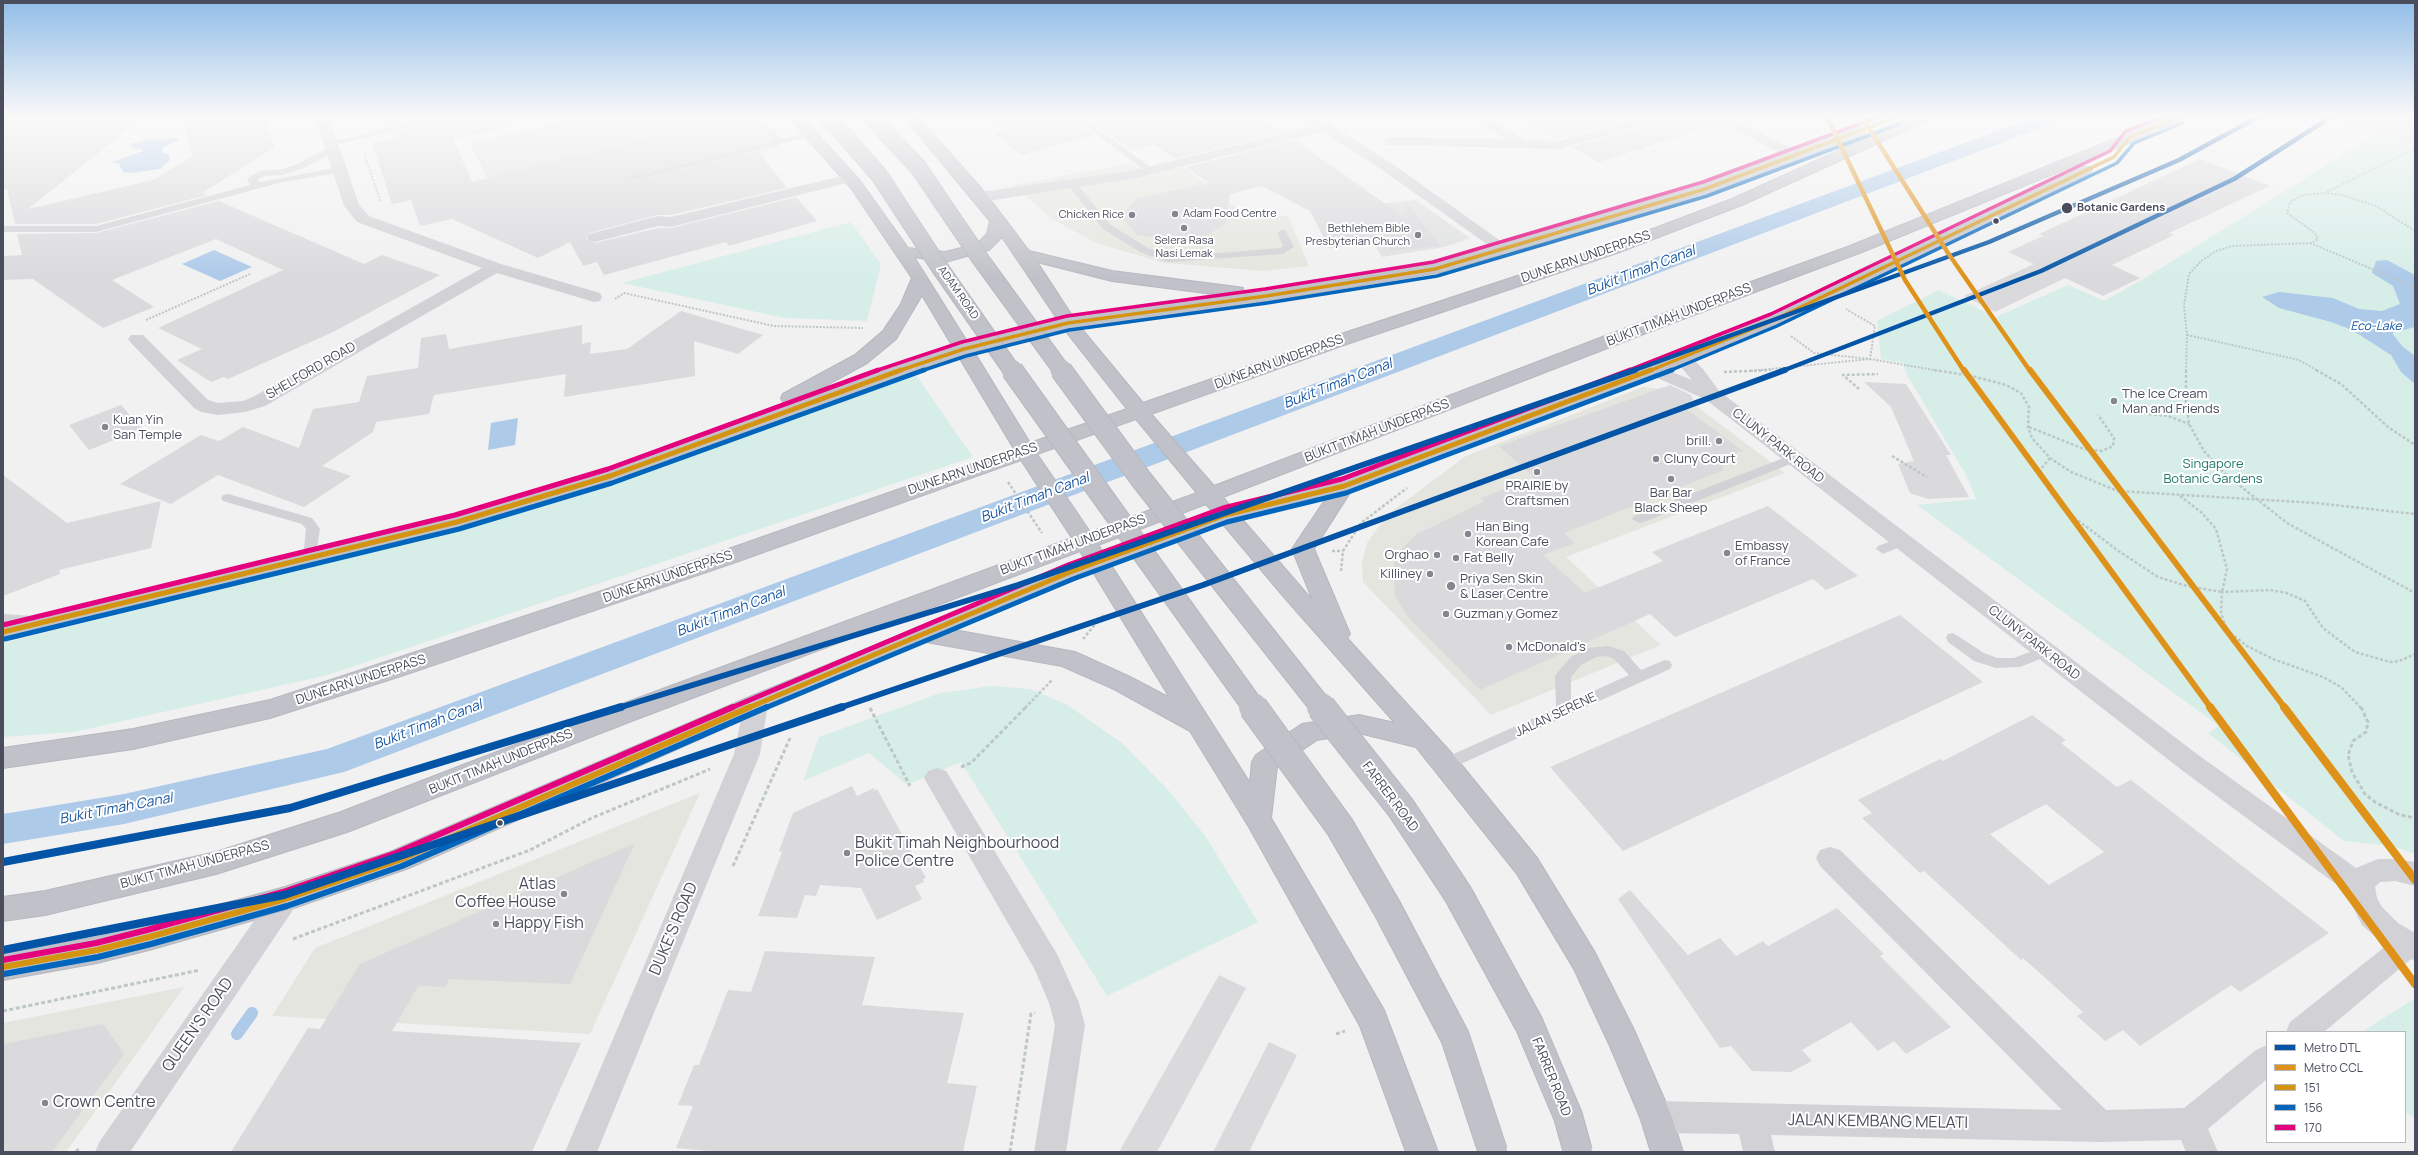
<!DOCTYPE html>
<style>
body{margin:0}
#map{position:relative;width:2418px;height:1155px;overflow:hidden;background:#f1f1f1;font-family:Manrope,sans-serif}
canvas{display:block}
.frame{position:absolute;inset:0;border:4px solid #494d5c;pointer-events:none}
.legend{position:absolute;left:2266px;top:1031px;width:140px;height:112px;box-sizing:border-box;background:#fff;border:1px solid #b6b8be;margin:0;padding:5px 7px;list-style:none;font-size:12px;color:#494d5c}
.legend li{display:flex;align-items:center;gap:8px;height:20px}
.legend b{width:20px;border:1px solid #b6b8be}
</style>
<div id="map">
<canvas width="2418" height="1155"></canvas>
<div class="frame"></div>
<ul class="legend">
<li><b style="height:5px;background:#0354a6"></b>Metro DTL</li>
<li><b style="height:5px;background:#df9219"></b>Metro CCL</li>
<li><b style="height:5px;background:#d49412"></b>151</li>
<li><b style="height:5px;background:#0065bd"></b>156</li>
<li><b style="height:5px;background:#e5007d"></b>170</li>
</ul>
</div>
<script>
const g = document.querySelector('canvas').getContext('2d');
g.lineJoin = 'round';
function fillPath(path, color) { g.fillStyle = color; g.fill(path, 'evenodd'); }
const shape = rows => new Path2D(rows.map(r => 'M' + r).join(''));
function stroke(path, color, width, dash) { g.strokeStyle = color; g.lineWidth = width; g.lineCap = dash ? 'butt' : 'round'; g.setLineDash(dash || []); g.stroke(path); }
function write(font, color, halo, rows, align = 'center') {
  g.font = font + ' Manrope,sans-serif'; g.lineWidth = 4; g.setLineDash([]); g.textBaseline = 'middle'; g.strokeStyle = halo; g.fillStyle = color; for (const [text, x, y, turn = 0] of rows) {
    g.save(); g.translate(x, y); g.rotate((+turn || 0) * Math.PI / 180); g.textAlign = isNaN(turn) ? turn : align; if (halo) g.strokeText(text, 0, 0); g.fillText(text, 0, 0); g.restore();
  }
}
fillPath(shape([
 [1131,163,1147,175,1183,166,1250,218,1288,216,1309,266,1264,271,1164,263,1096,243,1052,219,1013,185],
 [1643,387,1664,389,1687,399,1785,473,1566,557,1661,645,1491,715,1363,582,1362,562,1367,543,1379,526,1395,509,1466,456],
 [700,793,590,1034,272,1016,315,948],
 [184,987,66,1152,3,1152,3,1023]
]), '#e5e5df');
fillPath(shape([
 [556,117,753,117,781,147,506,214,469,143,560,123],
 [1416,200,1470,238,1445,247,1382,257,1352,207]
]), '#dfe0e0');
fillPath(shape([
 [2324,117,2415,117,2415,854,2392,846,2344,841,2208,733,2219,726,1917,505,1976,499,1966,475,1907,375,1904,368,1905,363,1881,359,1877,321,1939,290,1996,317,2068,285,2104,301,2145,278,2375,135],
 [851,222,881,264,867,321,785,318,622,283],
 [916,375,973,457,328,675,74,732,3,737,3,643,462,530,618,483],
 [992,686,1030,689,1066,704,1122,743,1169,791,1206,837,1258,922,1107,996,961,762,907,785,869,753,803,781,819,737,940,693],
 [2415,998,2415,1118,2405,1112,2405,1032,2362,1032]
]), '#d7eee8');
fillPath(shape([
 [175,137,179,140,163,148,162,152,169,155,170,160,160,169,130,173,123,172,119,164,112,162,143,151,141,149,132,148,131,144,150,139,161,140],
 [214,250,252,267,220,281,182,264],
 [2387,260,2415,275,2415,327,2392,333,2402,346,2415,356,2415,384,2401,372,2391,355,2352,330,2331,322,2279,308,2262,297,2279,292,2333,298,2359,309,2382,311,2400,304,2393,286,2372,273,2376,261],
 [518,418,515,445,488,450,491,423]
]), '#aecae9');
stroke(shape([
 [237,1034,252,1013]
]), '#aecae9', 12);
fillPath(shape([
 [2035,117,2062,117,2059,121,344,772,124,824,3,844,3,814,124,794,327,749,2035,117]
]), '#aecae9');
fillPath(shape([
 [3,117,143,117,28,209,153,180,193,156,181,117,263,117,275,147,202,193,207,195,96,224,15,224,7,189,3,189],
 [385,117,431,117,389,127],
 [451,117,510,117,511,127,453,139,472,182,649,138,644,117,729,117,754,143,752,145,628,177,634,181,758,151,787,188,671,215,658,215,589,233,586,238,595,243,658,228,671,228,796,197,817,221,729,246,726,242,604,275,597,262,583,266,570,242,538,258,452,219,420,226,411,200,392,204,372,143,394,139,392,133],
 [989,117,1071,117,1094,135,1021,155,994,133,1006,130],
 [1083,117,1258,117,1282,132,1175,159,1154,144,1132,150],
 [1515,117,1638,117,1558,139],
 [1664,117,1710,117,1720,123,1599,162,1571,147,1661,121],
 [2398,117,2415,117,2415,145,2370,130],
 [1295,140,1404,217,1405,200,1440,246,1391,251,1386,242,1329,248,1310,211,1262,186,1230,194,1226,223,1205,237,1174,241,1137,235,1121,216,1137,198,1209,183,1186,167],
 [2200,159,2270,186,2169,233,2174,235,2112,265,2140,278,2103,296,2065,278,1995,312,1964,296,2034,264,2008,252,2043,236,2039,234],
 [219,201,364,264,382,255,440,275,333,332,228,379,224,377,211,382,177,360,202,349,158,328,283,270,216,239,112,280,154,307,103,328,33,279,3,280,3,256,22,255,17,234,96,233],
 [681,311,763,335,738,354,694,341,695,376,564,397,566,374,434,395,429,414,376,422,373,432,322,466,351,476,304,507,218,475,171,504,120,484,201,435,219,441,243,427,299,448,313,409,359,402,367,376,418,368,421,338,446,334,449,349,582,325,582,344,591,342,590,354,627,349],
 [1864,382,1906,384,1951,455,1946,455,1969,497,1928,499,1910,493,1898,464,1914,461,1891,407],
 [1670,385,1691,395,1693,400,1681,405,1743,451,1726,457,1722,471,1564,533,1575,543,1543,555,1585,593,1663,561,1652,552,1768,506,1858,576,1826,590,1813,579,1675,637,1650,614,1480,690,1408,617,1395,596,1394,562,1402,548,1417,534,1485,501,1481,498,1535,478,1499,446],
 [121,405,142,429,89,450,69,425],
 [3,475,67,523,161,501,151,548,59,570,60,574,3,596],
 [1900,615,1983,682,1623,851,1550,767],
 [2032,715,2066,740,2061,743,2117,787,2131,780,2329,933,2240,992,2231,985,2140,1046,2123,1030,2105,1041,2077,1016,2083,1012,2023,958,2021,960,1924,871,1920,873,1862,818,1872,813,1858,800,1940,759,1943,761],
 [2046,804,2104,852,2049,885,1990,834],
 [852,786,857,796,874,788,874,791,877,789,926,878,923,879,924,882,915,886,922,899,877,920,861,888,820,885,816,896,805,895,797,918,758,916,782,852,779,851,793,813],
 [635,843,570,984,449,979,446,987,418,986,392,1031,581,1043,532,1152,231,1152,308,1028,320,1029,360,964],
 [1630,890,1688,955,1720,938,1736,956,1763,941,1768,946,1837,908,1884,954,1880,956,1951,1027,1906,1054,1894,1041,1878,1051,1851,1022,1802,1050,1812,1061,1791,1072,1752,1071,1731,1046,1720,1048,1618,899],
 [765,951,875,957,862,1005,964,1013,947,1083,977,1086,963,1152,719,1152,676,1148,693,1106,678,1105,694,1065,699,1065,728,990,751,992],
 [1219,975,1246,988,1157,1152,1119,1152],
 [103,1024,124,1054,52,1152,3,1152,3,1044],
 [1269,1042,1297,1055,1249,1152,1213,1152]
]), '#dadadd');
const highway = shape([
 [788,117,802,117,861,182,908,248,945,252,977,244,987,234,990,221,904,117,918,117,986,194,1029,251,1112,271,1237,287,1243,288,1244,294,1433,264,1700,186,1854,128,1864,128,1866,131,1864,134,1710,192,1441,272,1266,301,1080,327,1143,403,1329,338,1605,247,1732,199,1913,117,1931,117,1929,120,1742,205,1617,253,1341,346,1151,414,1214,486,1660,315,1850,246,2169,117,2187,117,2185,120,1862,252,1672,323,1223,497,1231,507,1338,481,1676,354,1768,316,2080,167,2090,167,2092,170,2090,173,1780,324,1688,362,1351,491,1314,549,1350,634,1347,638,1455,757,1537,858,1594,951,1634,1030,1672,1117,1683,1152,1651,1152,1640,1117,1610,1046,1574,969,1517,874,1416,747,1359,733,1317,740,1277,767,1271,818,1384,1010,1438,1152,1406,1152,1360,1026,1249,827,1190,731,1114,689,1062,666,926,642,765,710,409,868,285,911,149,950,97,963,3,980,3,954,97,937,149,924,285,887,390,852,747,698,1085,559,1080,551,629,722,347,832,216,874,45,915,3,921,3,897,45,891,216,852,341,812,611,708,1072,538,1021,460,733,563,404,675,270,718,133,749,3,768,3,748,133,729,270,700,717,553,1014,449,959,357,883,382,617,480,464,527,3,640,3,624,453,516,603,472,789,403,783,402,781,398,783,394,855,355,883,331,901,304,912,278,851,188,788,117],
 [1002,237,1058,320,968,343,914,257,945,262,989,250,1002,237],
 [1037,262,1112,281,1229,296,1073,317,1037,262],
 [922,295,953,347,803,398,867,363,896,339,922,295],
 [1064,329,1127,409,1030,443,974,352,1064,329],
 [1136,419,1197,493,1090,532,1037,454,1136,419],
 [1327,497,1292,549,1313,601,1241,518,1327,497],
 [1206,504,1213,512,1103,552,1098,545,1206,504],
 [1222,523,1284,597,1395,723,1359,715,1302,724,1256,755,1252,762,1250,783,1111,565,1222,523],
 [1093,572,1170,698,1130,677,1075,652,954,630,1093,572]
]);
stroke(highway, '#b6b8c0', 2);
stroke(shape([
 [297,117,300,125],
 [351,117,353,122],
 [364,153,381,203],
 [2327,192,2404,154,2415,151],
 [2310,243,2415,287],
 [615,299,624,293,774,326,863,328],
 [146,320,250,274],
 [2187,335,2299,360,2318,371],
 [1791,336,1814,353,1870,359,1875,326,1846,309],
 [1751,371,1870,359,1940,371],
 [2186,371,2187,335,2184,306,2189,274,2201,261,2216,251,2232,246,2312,243,2318,239,2315,233,2287,213,2290,202,2303,195,2325,193,2342,195,2376,206,2415,231]
]), '#bec7c7', 2, [2, 1.5]);
stroke(shape([
 [1934,370,1972,376,2006,385,2021,393,2029,407,2028,427,2032,438,2050,458,2071,472,2118,491,2316,503,2415,514],
 [2186,370,2186,402,2189,424,2204,451,2225,474,2287,523,2415,593],
 [2316,370,2341,384,2388,427,2415,445],
 [1724,372,1771,370],
 [1859,389,1843,375,1878,374],
 [2129,412,2168,416,2189,424],
 [2029,427,2084,449,2102,451,2113,446,2114,438,2098,415],
 [1892,456,1927,477],
 [2050,458,2040,470,2049,490,2063,509,2117,550,2158,577,2187,586,2222,592,2227,569,2216,529,2202,513,2179,495],
 [1008,482,1042,533],
 [1332,551,1343,551],
 [1341,571,1343,551,1361,523,1407,488],
 [1083,639,1103,615],
 [1025,708,1052,680],
 [2361,708,2341,687,2323,677,2273,659,2247,646,2227,630,2221,613,2222,592,2270,590,2287,593,2305,601,2323,628,2355,652,2390,662,2399,661,2415,654]
]), '#bec7c7', 2.5, [3, 2]);
stroke(shape([
 [2361,707,2368,722,2366,732,2353,741,2348,755,2352,772,2365,794,2375,802,2400,815,2415,818],
 [870,708,910,786],
 [961,767,971,763,1026,707],
 [733,866,790,738],
 [293,939,530,850,592,818,710,769],
 [3,1011,200,970],
 [1336,1034,1345,1031],
 [76,1152,80,1147],
 [1010,1152,1031,1014,1035,1013]
]), '#bec7c7', 3, [4, 2.5]);
fillPath(shape([
 [436,117,450,117,331,146,326,143,436,117],
 [752,117,761,117,782,139,812,132,816,135,634,180,629,177,774,141,752,117],
 [1072,117,1081,117,1155,170,1147,172,1072,117],
 [333,145,338,148,336,150,304,168,283,175,264,176,257,180,261,182,339,167,342,168,342,172,283,182,96,232,3,232,3,226,96,226,250,185,247,179,259,171,282,169,298,164,333,145],
 [1068,181,1074,181,1111,225,1148,248,1173,257,1280,248,1283,246,1277,233,1282,230,1286,231,1294,247,1283,254,1168,262,1140,252,1103,229,1068,185,1068,181],
 [1794,454,1798,455,1800,458,1798,461,1644,522,1639,523,1632,519,1634,516,1794,454],
 [228,494,312,518,320,529,315,561,305,561,303,558,306,529,302,524,223,501,221,498,223,495,228,494],
 [1902,537,1907,538,1909,541,1907,544,1883,554,1876,549,1878,546,1902,537],
 [3,614,34,616,39,617,41,621,39,625,34,626,3,624,3,614],
 [1953,633,1984,653,1997,658,2014,658,2045,646,2050,647,2052,651,2050,655,2020,667,1996,668,1974,661,1948,642,1946,638,1948,634,1953,633],
 [1608,646,1624,651,1641,670,1665,660,1670,661,1672,665,1670,669,1452,768,1446,770,1440,768,1438,764,1440,760,1556,708,1555,676,1558,672,1571,657,1588,648,1608,646],
 [1607,656,1614,659,1629,675,1571,701,1571,677,1581,665,1596,657,1607,656]
]), '#d2d2d6');
fillPath(shape([
 [315,117,329,117,359,205,369,216,501,264,600,293,602,297,600,301,594,302,497,273,265,406,245,412,218,415,201,412,194,408,131,343,128,339,131,335,143,335,208,400,218,403,243,401,251,398,482,268,357,222,344,206,315,117],
 [1309,117,1319,117,1391,163,1512,249,1510,252,1504,254,1498,252,1381,169,1323,132,1135,178,981,202,973,197,981,192,1135,170,1314,126,1307,120,1309,117],
 [1471,117,1487,117,1525,140,1558,141,1642,117,1663,117,1661,120,1559,149,1388,145,1381,141,1388,137,1505,139,1471,117],
 [1711,117,1728,117,1801,153,1803,156,1801,159,1791,159,1711,117],
 [850,174,857,178,855,181,671,227,658,226,595,242,589,240,587,237,589,234,658,216,671,217,850,174],
 [1682,353,1688,354,1703,369,1719,391,2201,757,2356,868,2378,859,2395,859,2415,862,2415,886,2395,881,2380,882,2375,887,2377,898,2382,907,2398,923,2415,933,2415,961,2411,959,2324,1032,2286,1032,2290,1022,2386,946,2362,925,2349,900,2348,893,2183,771,1705,399,1646,373,1643,369,1646,365,1652,364,1692,380,1673,358,1676,354,1682,353],
 [756,695,765,698,768,704,760,754,597,1152,565,1152,734,754,744,704,747,698,756,695],
 [937,768,946,771,1057,954,1079,1003,1085,1025,1066,1152,1034,1152,1055,1025,1049,1003,1035,970,924,778,928,771,937,768],
 [1830,847,1840,850,2106,1110,2184,1108,2256,1050,2267,1045,2267,1079,2208,1129,2218,1152,2186,1152,2181,1140,2100,1142,1771,1135,1775,1152,1743,1152,1739,1134,1656,1133,1645,1128,1640,1117,1645,1106,1656,1101,2062,1110,1820,866,1816,858,1820,850,1830,847],
 [285,887,295,891,299,899,295,907,130,1152,95,1152,100,1141,275,891,285,887]
]), '#d2d2d6');
fillPath(highway, '#c1c2c9');
const highwayBridgeFar2 = shape([
 [828,117,879,175,940,268,1012,371],
 [871,117,918,167,979,257,1062,371]
]);
const highwayBridgeFar1 = shape([
 [1012,370,1254,708],
 [1061,370,1141,479,1322,708]
]);
const highwayBridge = shape([
 [1253,707,1340,827,1387,908,1455,1037,1493,1152],
 [1321,707,1401,808,1458,894,1529,1024,1568,1116,1578,1152]
]);
stroke(highwayBridgeFar2, '#b6b8c0', 18, []);
stroke(highwayBridgeFar1, '#b6b8c0', 23, []);
stroke(highwayBridge, '#b6b8c0', 30, []);
stroke(highwayBridgeFar2, '#c1c2c9', 16);
stroke(highwayBridgeFar1, '#c1c2c9', 21);
stroke(highwayBridge, '#c1c2c9', 28);
stroke(shape([
 [898,371,964,349,1068,323,1266,296,1435,269,1705,189,1896,117],
 [1649,371,1774,320,2114,157,2130,137,2180,117]
]), '#d49412', 3.5);
stroke(shape([
 [3,632,457,522,610,476,901,370],
 [748,708,1070,572,1225,515,1344,486,1651,370]
]), '#d49412', 5);
stroke(shape([
 [3,967,97,950,149,937,285,899,399,860,750,707]
]), '#d49412', 6);
stroke(shape([
 [921,371,966,356,1069,330,1267,303,1437,276,1707,196,1899,124],
 [1669,371,1777,326,2117,163,2134,143,2183,123]
]), '#0065bd', 3.5);
stroke(shape([
 [5,639,459,529,612,483,924,370],
 [765,708,1073,579,1227,522,1346,493,1672,370]
]), '#0065bd', 5);
stroke(shape([
 [4,974,98,957,151,944,287,906,402,866,767,707]
]), '#0065bd', 6);
stroke(shape([
 [875,371,962,342,1067,316,1265,289,1433,262,1703,182,1878,117],
 [1627,371,1771,314,2110,151,2126,131,2162,117]
]), '#e5007d', 3.5);
stroke(shape([
 [3,625,455,515,608,469,878,370],
 [731,708,1068,565,1223,508,1342,479,1630,370]
]), '#e5007d', 5);
stroke(shape([
 [3,960,96,943,147,930,283,892,396,853,733,707]
]), '#e5007d', 6);
stroke(shape([
 [1632,371,1989,242,2179,160,2258,117],
 [1782,371,2041,271,2234,179,2331,117]
]), '#0354a6', 4.5);
stroke(shape([
 [618,708,1018,585,1635,370],
 [839,708,1203,585,1785,370]
]), '#0354a6', 6);
stroke(shape([
 [3,862,290,808,621,707],
 [3,950,284,895,842,707]
]), '#0354a6', 8);
stroke(shape([
 [1827,117,1905,280,1964,371],
 [1862,117,1948,253,2030,371]
]), '#df9219', 4.5);
stroke(shape([
 [1964,370,2211,708],
 [2030,370,2285,708]
]), '#df9219', 6);
stroke(shape([
 [2210,707,2415,984],
 [2284,707,2415,880]
]), '#df9219', 8);
const sky = g.createLinearGradient(0, 0, 0, 278);
sky.addColorStop(0, '#91bde8');
sky.addColorStop(0.42, '#f9f9f9');
sky.addColorStop(1, '#f9f9f900');
g.fillStyle = sky;
g.fillRect(0, 0, 2418, 278);
for (const [x, y, r, color] of [
 [2067,208,6,"#494d5c"],
 [1175,214,4,"#848690"],
 [1132,215,4,"#848690"],
 [1996,221,3.5,"#494d5c"],
 [1184,228,4,"#848690"],
 [1418,235,4,"#848690"],
 [2114,401,4,"#848690"],
 [105,427,4,"#848690"],
 [1719,441,4,"#848690"],
 [1656,459,4,"#848690"],
 [1537,472,4,"#848690"],
 [1671,479,4,"#848690"],
 [1468,534,4,"#848690"],
 [1727,553,4,"#848690"],
 [1437,555,4,"#848690"],
 [1456,558,4,"#848690"],
 [1430,574,4,"#848690"],
 [1451,586,5,"#848690"],
 [1446,614,4,"#848690"],
 [1509,647,4,"#848690"],
 [500,823,3.5,"#494d5c"],
 [847,853,4,"#848690"],
 [564,894,4,"#848690"],
 [496,924,4,"#848690"],
 [45,1103,4,"#848690"]
]) { const dot = new Path2D(); dot.arc(x, y, r, 0, 2 * Math.PI); g.fillStyle = color; g.fill(dot); stroke(dot, '#fff', 1.5); }
write('bold 11px', '#494d5c', '#fff', [
 ["Botanic Gardens",2077,208]
], 'left');
write('11px', '#494d5c', '#fff', [
 ["Adam Food Centre",1183,214,"left"],
 ["Chicken Rice",1124,215],
 ["Bethlehem Bible",1410,229],
 ["Presbyterian Church",1410,242],
 ["Selera Rasa",1184,241,"center"],
 ["Nasi Lemak",1184,254,"center"]
], 'right');
write('11px', '#494d5c', '#fff', [
 ["ADAM ROAD",958,293,55]
]);
write('italic 12px', '#1756a1', '#fff', [
 ["Eco-Lake",2376,327]
]);
write('13px', '#494d5c', '#fff', [
 ["DUNEARN UNDERPASS",1586,257,-19],
 ["BUKIT TIMAH UNDERPASS",1679,315,-21],
 ["DUNEARN UNDERPASS",1279,362,-20],
 ["SHELFORD ROAD",311,371,-30],
 ["BUKIT TIMAH UNDERPASS",1377,431,-21],
 ["CLUNY PARK ROAD",1778,446,38],
 ["DUNEARN UNDERPASS",973,469,-19],
 ["BUKIT TIMAH UNDERPASS",1073,545,-20],
 ["DUNEARN UNDERPASS",668,577,-19],
 ["CLUNY PARK ROAD",2034,643,38],
 ["DUNEARN UNDERPASS",361,680,-18],
 ["JALAN SERENE",1556,715,-25],
 ["BUKIT TIMAH UNDERPASS",501,762,-22],
 ["FARRER ROAD",1390,797,53],
 ["BUKIT TIMAH UNDERPASS",195,865,-15],
 ["FARRER ROAD",1551,1077,68]
]);
write('13px', '#494d5c', '#fff', [
 ["The Ice Cream",2122,394],
 ["Man and Friends",2122,409],
 ["Kuan Yin",113,420],
 ["San Temple",113,435],
 ["brill.",1711,441,"right"],
 ["Cluny Court",1664,459],
 ["PRAIRIE by",1537,486,"center"],
 ["Craftsmen",1537,501,"center"],
 ["Bar Bar",1671,493,"center"],
 ["Black Sheep",1671,508,"center"],
 ["Han Bing",1476,527],
 ["Korean Cafe",1476,542],
 ["Embassy",1735,546],
 ["of France",1735,561],
 ["Orghao",1429,555,"right"],
 ["Fat Belly",1464,558],
 ["Killiney",1422,574,"right"],
 ["Priya Sen Skin",1460,579],
 ["& Laser Centre",1460,594],
 ["Guzman y Gomez",1454,614],
 ["McDonald's",1517,647]
], 'left');
write('13px', '#1e7969', '#fff', [
 ["Singapore",2213,464],
 ["Botanic Gardens",2213,479]
]);
write('italic 14px', '#1756a1', '#fff', [
 ["Bukit Timah Canal",1641,271,-21],
 ["Bukit Timah Canal",1338,384,-21],
 ["Bukit Timah Canal",1035,498,-21],
 ["Bukit Timah Canal",731,612,-21],
 ["Bukit Timah Canal",428,725,-21],
 ["Bukit Timah Canal",116,809,-11]
]);
write('16px', '#494d5c', '#fff', [
 ["Bukit Timah Neighbourhood",855,844],
 ["Police Centre",855,862],
 ["Atlas",556,885,"right"],
 ["Coffee House",556,903,"right"],
 ["Happy Fish",504,924],
 ["Crown Centre",53,1103]
], 'left');
write('16px', '#494d5c', '#fff', [
 ["DUKE'S ROAD",674,929,-67],
 ["QUEEN'S ROAD",198,1025,-55],
 ["JALAN KEMBANG MELATI",1878,1122,1]
]);
</script>
